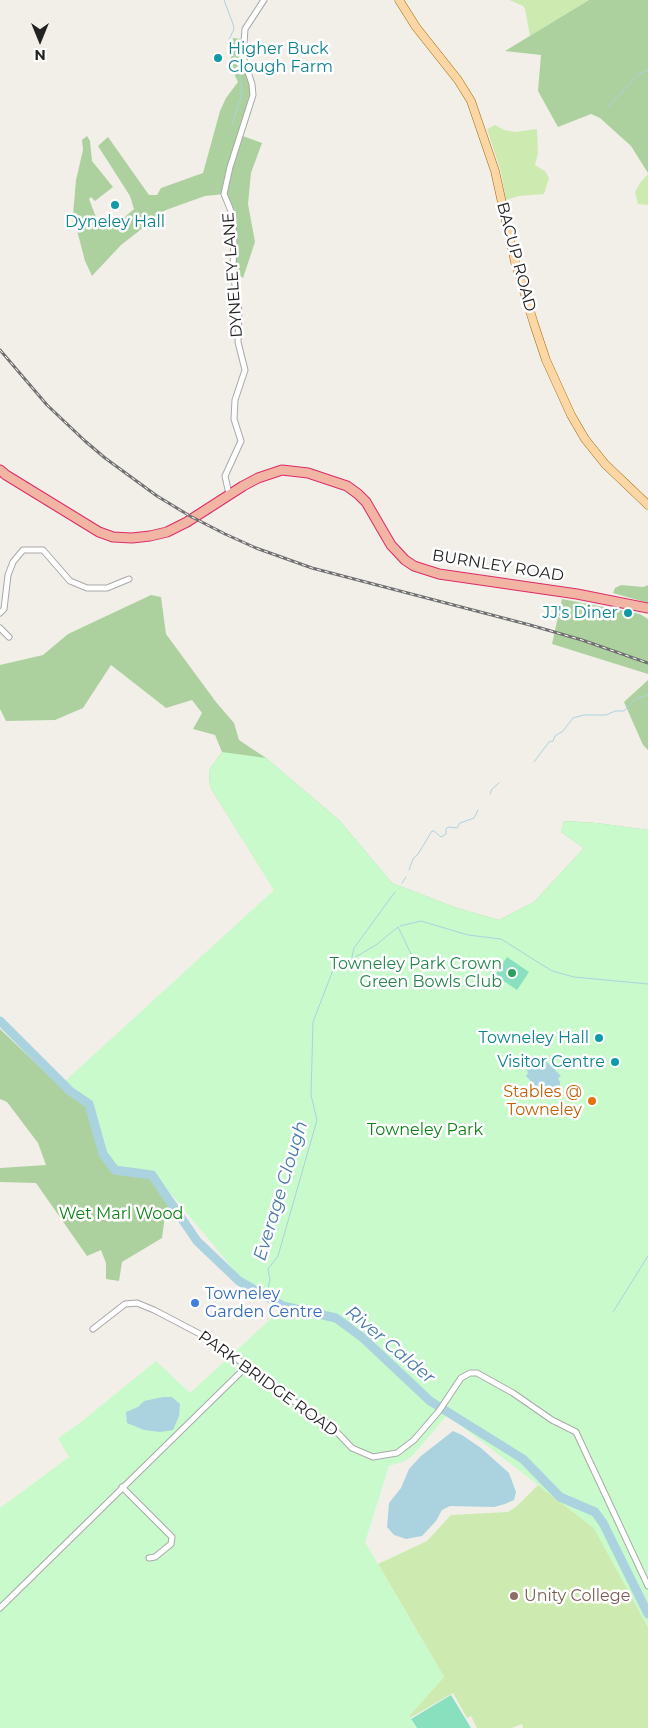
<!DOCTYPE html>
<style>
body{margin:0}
#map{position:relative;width:648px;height:1728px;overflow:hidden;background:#f2efe9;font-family:Montserrat,sans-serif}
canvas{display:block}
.north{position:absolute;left:15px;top:15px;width:50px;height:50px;-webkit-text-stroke:4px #fff;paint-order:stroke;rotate:180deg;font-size:14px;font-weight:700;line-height:20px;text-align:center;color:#222}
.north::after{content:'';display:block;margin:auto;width:18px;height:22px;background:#222;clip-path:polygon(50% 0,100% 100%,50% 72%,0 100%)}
</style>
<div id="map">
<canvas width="648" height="1728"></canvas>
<div class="north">N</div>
</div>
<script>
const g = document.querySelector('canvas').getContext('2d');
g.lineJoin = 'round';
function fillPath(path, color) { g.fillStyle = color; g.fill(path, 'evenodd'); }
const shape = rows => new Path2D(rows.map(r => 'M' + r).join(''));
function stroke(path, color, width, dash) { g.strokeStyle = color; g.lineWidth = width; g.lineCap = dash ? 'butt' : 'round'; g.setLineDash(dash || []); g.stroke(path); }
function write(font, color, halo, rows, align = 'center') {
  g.font = font + ' Montserrat,sans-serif'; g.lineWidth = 5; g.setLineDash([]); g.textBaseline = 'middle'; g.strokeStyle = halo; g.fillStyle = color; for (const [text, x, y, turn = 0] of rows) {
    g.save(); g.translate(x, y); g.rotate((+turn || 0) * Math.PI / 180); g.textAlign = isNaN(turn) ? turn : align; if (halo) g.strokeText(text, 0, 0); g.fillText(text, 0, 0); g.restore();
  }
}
fillPath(shape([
 [509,0,589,0,530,36,525,9,523,6],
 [495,125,504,130,515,132,537,129,538,153,535,165,545,171,549,178,544,194,519,196,506,200,501,172,487,129],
 [648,174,648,205,638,204,635,192,640,183],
 [538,1485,594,1528,648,1627,648,1728,523,1728,522,1724,512,1728,477,1728,471,1716,467,1718,453,1693,410,1718,409,1716,444,1677,378,1564,427,1541,451,1515,508,1512,517,1506]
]), '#cdebb0');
fillPath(shape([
 [589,0,648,0,648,173,631,146,600,118,591,114,558,127,538,91,541,55,505,51],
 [233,38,241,39,243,63,249,79,251,93,240,135,262,143,251,173,248,204,255,242,243,278,233,271,231,211,224,194,205,196,166,210,121,245,92,276,85,261,73,215,76,180,83,150,82,140,87,136,90,141,92,161,113,187,95,201,91,197,89,199,99,225,104,229,112,228,134,209,130,196,98,146,108,137,149,195,157,195,161,188,203,173,220,111,226,98,238,82,230,65],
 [621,585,643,587,648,585,648,603,613,593,615,588],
 [151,595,161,597,166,634,216,702,234,723,239,740,266,758,339,820,392,883,457,908,499,920,534,902,584,848,561,832,564,821,597,823,648,830,648,1141,310,947,210,787,209,770,222,752,215,735,193,729,202,713,192,700,166,708,111,665,83,708,55,720,6,721,0,709,0,665,43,655,68,634],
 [562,599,640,614,648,619,648,674,552,644],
 [648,680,648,750,643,745,624,702],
 [0,1029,63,1089,87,1105,101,1156,115,1172,151,1178,179,1214,165,1216,162,1238,122,1262,119,1281,106,1279,106,1263,101,1250,87,1256,36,1183,0,1182,0,1168,46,1165,38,1143,7,1102,0,1099]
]), '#add19e');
fillPath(shape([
 [222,752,266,758,339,820,392,883,457,908,499,920,534,902,584,848,561,832,564,821,597,823,648,830,648,1627,594,1528,447,1415,413,1455,405,1461,389,1466,365,1542,444,1677,409,1716,416,1728,0,1728,0,1508,69,1457,58,1438,81,1422,156,1361,190,1393,287,1304,247,1282,238,1275,154,1173,118,1168,105,1153,90,1101,65,1081,274,890,210,787,209,770]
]), '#c8facc');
fillPath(shape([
 [507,957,529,972,517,990,495,975],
 [451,1695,471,1728,417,1728,411,1719]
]), '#88e0be');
fillPath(shape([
 [537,1058,541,1060,543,1058,561,1076,558,1078,560,1082,560,1088,555,1093,548,1093,545,1091,542,1093,526,1076,528,1073,526,1067,528,1061],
 [163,1397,172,1397,180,1404,179,1416,173,1430,160,1432,144,1430,127,1423,126,1412,138,1407,144,1401],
 [453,1431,462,1435,481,1448,509,1473,516,1492,514,1500,505,1504,494,1507,450,1506,442,1510,436,1521,422,1536,406,1539,394,1535,387,1527,389,1503,401,1488,409,1469,421,1456]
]), '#aad3df');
stroke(shape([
 [224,0,233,24,234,29,228,42,228,45,235,56,242,86,240,101,232,124],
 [607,108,639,74,648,70],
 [534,762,549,742,553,741,555,736,563,731,573,718,584,715,606,715,615,711,624,711,635,699,648,695],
 [490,794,492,789,499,783],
 [409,870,413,859,418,854,432,831,434,831,441,837,443,836,446,834,446,829,448,827,457,828,460,823,474,818,478,810],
 [402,883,406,877],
 [400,926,421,921,468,935,501,939,552,971,574,977,648,984],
 [352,957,354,948,395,892],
 [266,1296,270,1280,268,1269,278,1256,317,1120,311,1095,313,1022,333,970,376,945,398,927,415,962],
 [613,1312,648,1256]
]), '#aad3df', 1);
stroke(shape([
 [0,1021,70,1091,89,1104,103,1154,115,1170,152,1175,197,1241,239,1281,283,1306,336,1318,363,1338,430,1401,523,1459,560,1497,595,1512,603,1523,648,1614]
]), '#aad3df', 9);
const minor = shape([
 [229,494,225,476,241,441,234,419,235,400,245,370,238,342,239,312,233,271,234,235,231,211,224,194,230,167,253,95,252,84,243,57,245,29,264,0],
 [0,613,4,609,8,575,13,562,23,550,43,550,70,581,87,588,107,588,129,579],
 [0,628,9,637],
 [93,1329,125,1304,137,1303,154,1310,200,1334,247,1366,275,1389,330,1425,352,1448,373,1457,397,1453,414,1440,439,1411,461,1378,470,1373,477,1373,513,1393,552,1420,576,1432,648,1586],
 [122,1487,172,1537,171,1544,155,1557,149,1558],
 [0,1608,247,1366]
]);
const primary = shape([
 [399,0,416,27,458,80,471,101,495,171,515,262,534,324,546,360,571,415,585,439,605,464,648,505]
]);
const trunk = shape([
 [0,470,6,475,99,532,113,537,132,538,150,536,167,532,187,522,243,486,258,478,282,470,308,473,347,486,358,494,366,502,391,545,405,560,414,566,439,574,577,594,648,608]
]);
stroke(minor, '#a9a9a9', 7);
stroke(primary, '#a06b00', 9);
stroke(trunk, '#dc2a67', 11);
stroke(minor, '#fff', 5);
stroke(primary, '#fcd6a4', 8);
stroke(trunk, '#f2b4a3', 9);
const rail = shape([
 [0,350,47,405,85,441,105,458,157,496,190,516,225,534,256,548,312,568,530,625,582,640,648,663]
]);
stroke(rail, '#707070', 3);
stroke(rail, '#fff', 1, [4]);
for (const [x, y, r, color] of [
 [218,58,5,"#0f9aa8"],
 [115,205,5,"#0f9aa8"],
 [628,613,5,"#0f9aa8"],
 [512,973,5,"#2e9e5b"],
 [599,1038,5,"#0f9aa8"],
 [615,1062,5,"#0f9aa8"],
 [592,1101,5,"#e8710a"],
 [195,1303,5,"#3f7fe0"],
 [514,1596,5,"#8d6e63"]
]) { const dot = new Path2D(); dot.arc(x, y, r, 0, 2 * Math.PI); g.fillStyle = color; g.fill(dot); stroke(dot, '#fff', 2); }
write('16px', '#0d838f', '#fff', [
 ["Higher Buck",228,49,"left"],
 ["Clough Farm",228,67,"left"],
 ["Dyneley Hall",115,222,"center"],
 ["JJ's Diner",618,613],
 ["Towneley Hall",589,1038],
 ["Visitor Centre",605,1062]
], 'right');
write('16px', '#222', '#fff', [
 ["BACUP ROAD",516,257,75],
 ["DYNELEY LANE",233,275,-94],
 ["BURNLEY ROAD",498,566,9],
 ["PARK BRIDGE ROAD",268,1384,36]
]);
write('16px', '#27864d', '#fff', [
 ["Towneley Park Crown",502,964],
 ["Green Bowls Club",502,982]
], 'right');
write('16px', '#c56008', '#fff', [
 ["Stables @",582,1092],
 ["Towneley",582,1110]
], 'right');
write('16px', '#0c8416', '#fff', [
 ["Towneley Park",425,1130],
 ["Wet Marl Wood",121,1214]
]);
write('16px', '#366cbe', '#fff', [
 ["Towneley",205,1294],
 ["Garden Centre",205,1312]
], 'left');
write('16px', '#785e54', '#fff', [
 ["Unity College",524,1596]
], 'left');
write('italic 18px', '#4a7aab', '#fff', [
 ["Everage Clough",281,1191,-73],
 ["River Calder",390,1345,40]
]);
</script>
